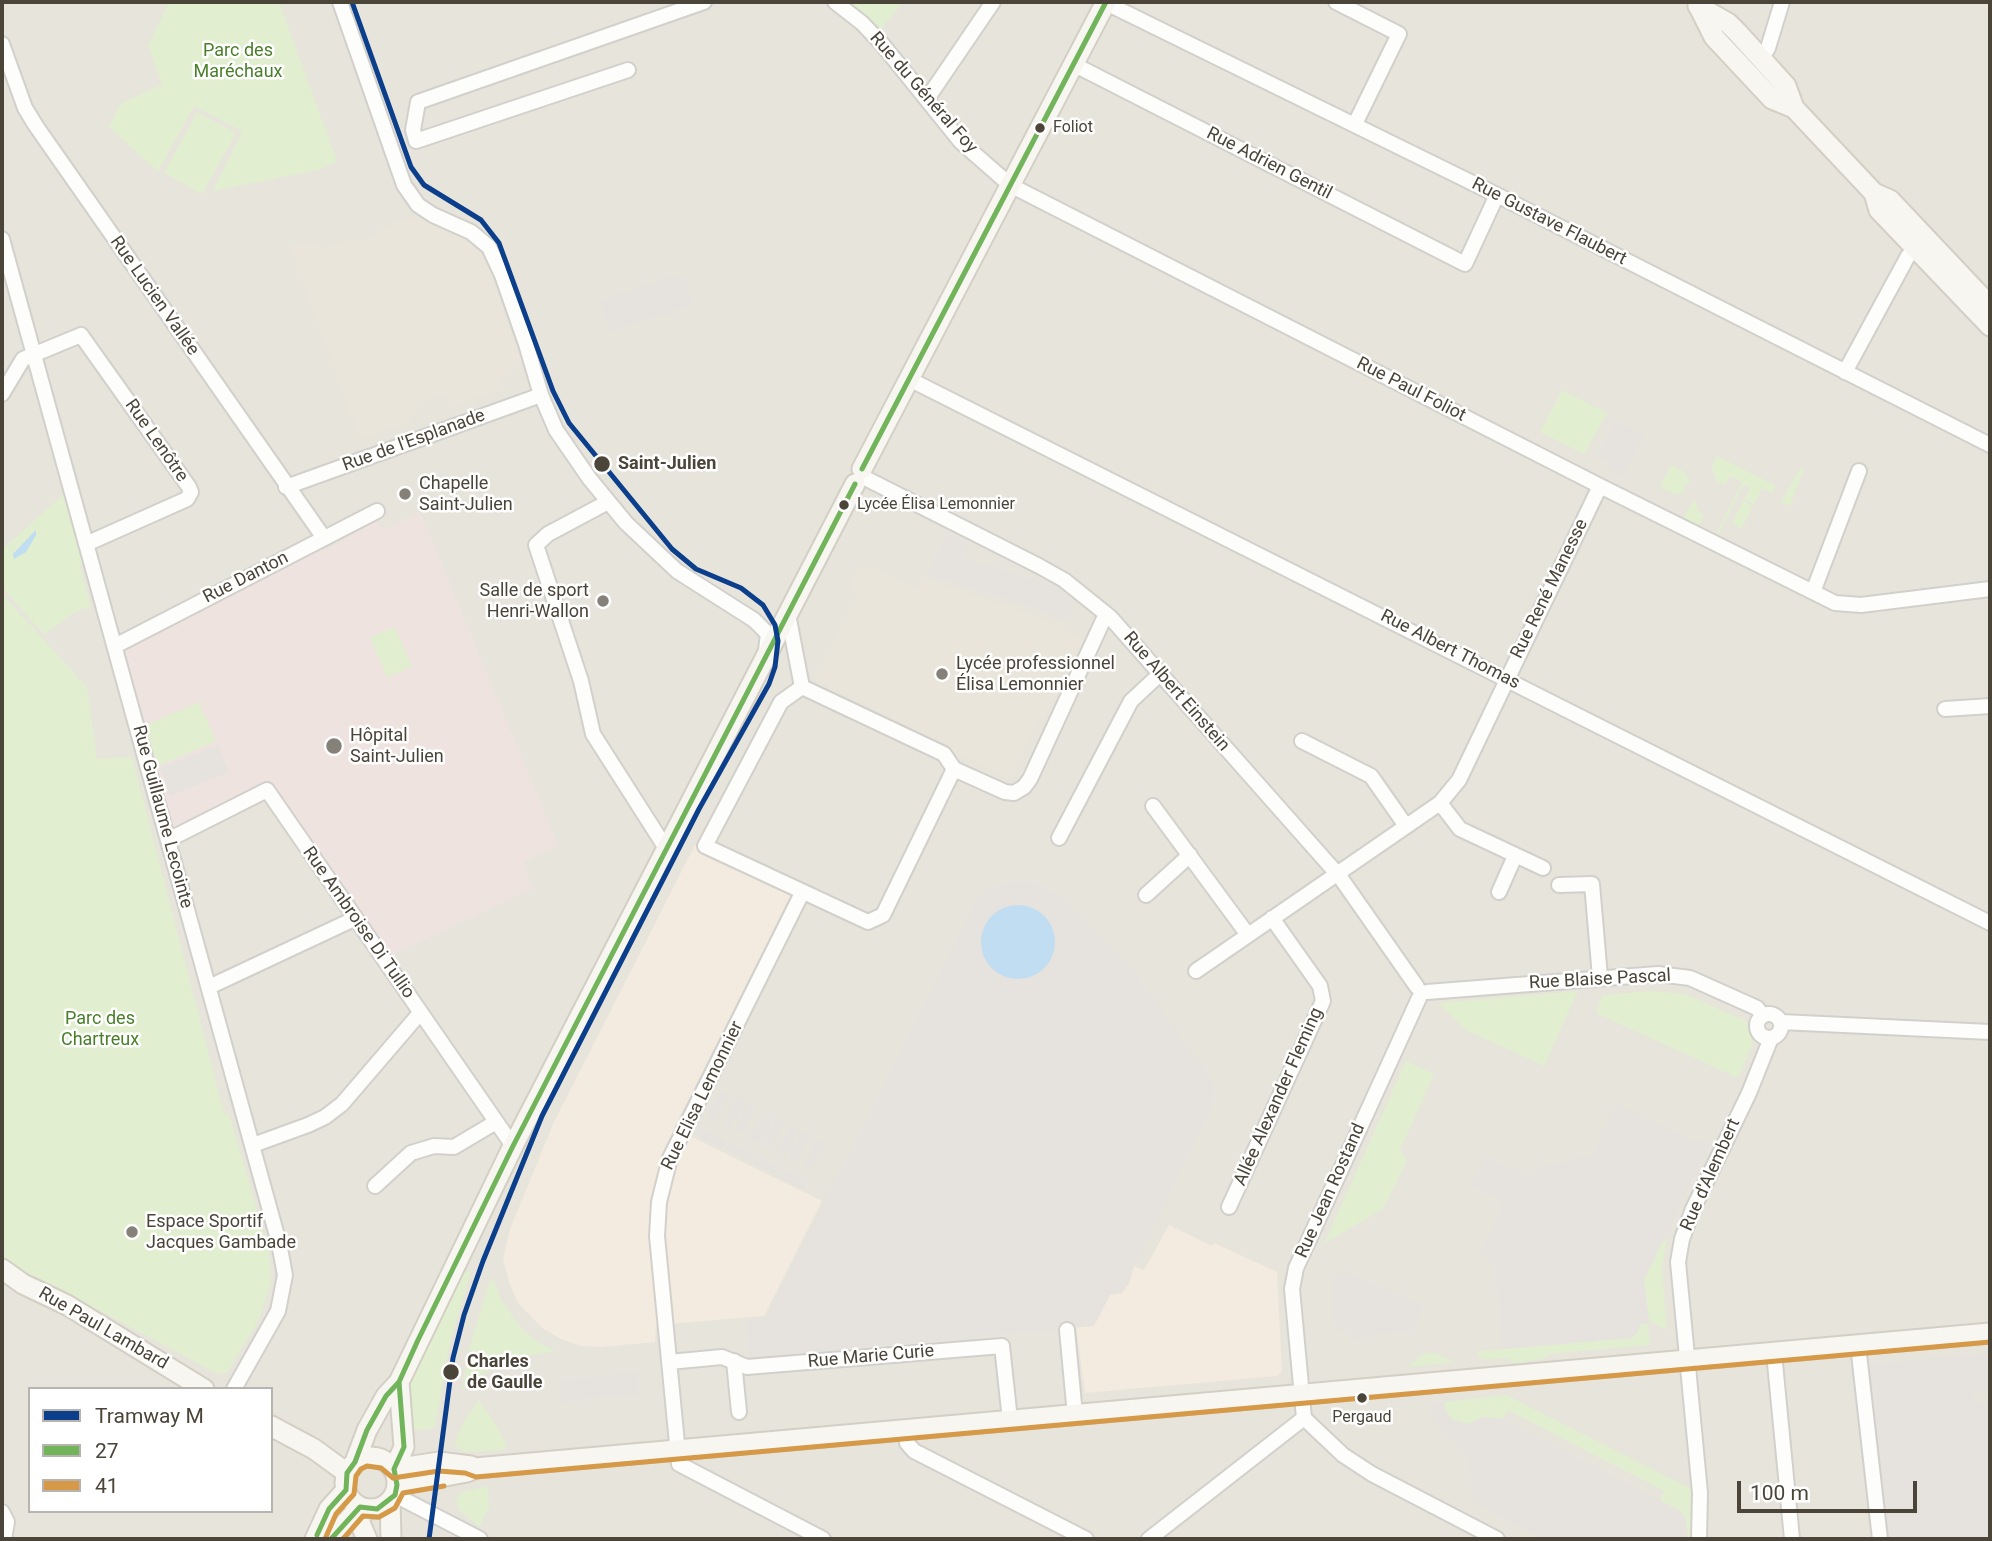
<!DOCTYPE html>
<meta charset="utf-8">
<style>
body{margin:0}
#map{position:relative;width:1992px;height:1541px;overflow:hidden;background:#f4f2ee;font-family:Roboto,sans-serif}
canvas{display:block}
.frame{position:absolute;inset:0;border:4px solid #4b4439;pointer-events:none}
.legend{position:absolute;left:28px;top:1387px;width:245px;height:126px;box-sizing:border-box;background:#fff;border:2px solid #b7b4b0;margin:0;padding:9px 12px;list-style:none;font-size:21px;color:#4b4439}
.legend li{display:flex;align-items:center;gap:14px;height:35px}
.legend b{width:35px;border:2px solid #b7b4b0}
.scale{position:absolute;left:1737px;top:1481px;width:180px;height:32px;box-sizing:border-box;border:4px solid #4b4439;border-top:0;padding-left:9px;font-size:21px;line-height:24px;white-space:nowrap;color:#4b4439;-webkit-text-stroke:5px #fff;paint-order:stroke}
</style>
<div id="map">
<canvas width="1992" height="1541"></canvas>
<div class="frame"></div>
<ul class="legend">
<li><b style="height:9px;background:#0b3e8b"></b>Tramway M</li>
<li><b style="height:9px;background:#71b45a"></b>27</li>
<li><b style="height:9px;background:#d59947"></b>41</li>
</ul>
<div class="scale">100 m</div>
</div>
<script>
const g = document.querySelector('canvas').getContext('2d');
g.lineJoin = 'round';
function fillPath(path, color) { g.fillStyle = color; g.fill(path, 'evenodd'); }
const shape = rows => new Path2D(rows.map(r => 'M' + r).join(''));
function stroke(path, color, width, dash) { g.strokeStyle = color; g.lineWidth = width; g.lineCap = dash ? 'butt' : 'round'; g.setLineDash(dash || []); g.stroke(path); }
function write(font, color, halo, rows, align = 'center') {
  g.font = font + ' Roboto,sans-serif'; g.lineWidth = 5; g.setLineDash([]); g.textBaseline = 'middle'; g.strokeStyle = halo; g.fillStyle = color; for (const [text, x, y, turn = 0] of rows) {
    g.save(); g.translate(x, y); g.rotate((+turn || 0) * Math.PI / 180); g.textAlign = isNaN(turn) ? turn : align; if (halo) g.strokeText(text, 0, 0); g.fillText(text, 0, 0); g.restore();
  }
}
fillPath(shape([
 [2,2,1990,2,1990,1539,2,1539],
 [30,1389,271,1389,271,1511,30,1511]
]), '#e7e4dc');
fillPath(shape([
 [695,845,791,894,674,1128,822,1201,764,1316,656,1325,655,1342,601,1347,581,1346,561,1339,542,1328,518,1303,509,1282,503,1259,510,1229,554,1122],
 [1169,1225,1212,1246,1214,1243,1277,1272,1282,1372,1277,1376,1085,1393,1076,1326,1094,1325,1110,1294,1129,1283,1134,1266,1144,1270]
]), '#f3ebdf');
fillPath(shape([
 [1011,881,1021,881,1040,885,1059,896,1139,978,1212,1081,1215,1091,1210,1112,1134,1266,1129,1283,1122,1293,1110,1295,1094,1326,749,1358,745,1319,766,1317,976,902,991,888],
 [1016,904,1033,907,1044,915,1049,963,1037,975,998,973,991,967,983,951,982,932],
 [1986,1354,1990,1392,1973,1393,1974,1402,1988,1402,1990,1406,1990,1539,1888,1539,1867,1367,1869,1364]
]), '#e6e2de');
fillPath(shape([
 [414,216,471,244,481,252,487,262,520,358,497,384,503,389,454,405,449,392,414,404,416,412,410,414,412,421,360,438,290,247,304,242,324,248,354,238,356,243,382,234,380,228],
 [865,567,875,568,916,589,923,579,1047,620,1084,640,1045,716,1041,715,1008,779,815,679,857,597,851,585,852,576,856,571]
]), '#eae5da');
fillPath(shape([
 [420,512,558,845,522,862,533,888,387,957,266,781,174,830,125,655,129,645,319,548,323,551,333,546,373,522,385,529]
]), '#eee3df');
fillPath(shape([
 [169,2,279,2,337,161,318,170,213,191,242,131,194,106,158,172,109,127,120,104,162,84,148,46],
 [847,2,903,2,881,29],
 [197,112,236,133,202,194,164,173],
 [1562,390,1607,413,1584,454,1540,432],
 [1717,456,1773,484,1775,487,1772,493,1762,488,1754,504,1744,499,1750,488,1743,485,1718,535,1716,534,1742,482,1730,476,1725,485,1721,483,1718,484,1711,467],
 [1671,465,1686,473,1690,483,1683,485,1685,492,1676,495,1660,487],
 [1801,467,1804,468,1790,506,1781,502],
 [64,494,83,563,80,565,91,606,73,613,44,635,2,587,2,549],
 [1695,500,1699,512,1704,515,1699,526,1684,518,1692,502],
 [1743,501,1753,506,1741,529,1731,524],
 [2,594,87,687,97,759,132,757,224,1113,229,1114,269,1250,271,1281,259,1320,227,1373,216,1373,35,1276,32,1278,2,1256],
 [395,627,412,667,390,676,388,680,370,637],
 [199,702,216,741,156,767,144,726],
 [1578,991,1544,1066,1466,1030,1438,1003],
 [1651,991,1685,994,1746,1021,1753,1043,1738,1078,1596,1013,1602,995],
 [1406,1061,1434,1074,1400,1150,1407,1161,1383,1209,1324,1244],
 [1663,1239,1667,1241,1662,1268,1667,1330,1649,1321,1644,1280],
 [463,1271,471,1272,450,1342,436,1423,434,1427,427,1430,414,1430,411,1425,409,1393,411,1383],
 [490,1280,494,1281,501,1299,519,1326,536,1341,556,1351,515,1358,484,1373,467,1388,462,1388,470,1346],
 [1648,1323,1650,1345,1550,1354,1543,1359,1513,1363,1507,1358,1483,1360,1477,1355,1480,1351,1630,1338,1641,1324],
 [1431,1352,1456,1362,1408,1367,1420,1356],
 [1506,1395,1693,1490,1695,1539,1687,1539,1688,1530,1681,1512,1660,1500,1664,1491,1508,1410,1503,1419,1484,1417,1468,1424,1453,1420,1446,1412,1444,1402],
 [479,1400,498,1428,506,1445,505,1450,463,1452,455,1445,457,1437,467,1416],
 [488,1486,489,1508,479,1527,459,1510,456,1498,463,1492]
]), '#e1eecf');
fillPath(shape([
 [683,274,693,305,609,332,599,301],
 [1615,420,1644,434,1623,477,1614,472,1605,460,1597,456],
 [948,533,968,543,962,557,1055,586,1076,602,1064,623,1046,612,926,574],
 [218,745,229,772,170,796,160,768],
 [721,1091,729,1095,715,1122,707,1117],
 [737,1097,745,1101,730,1128,722,1124],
 [748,1103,756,1107,742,1134,734,1130],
 [1616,1105,1702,1144,1705,1140,1710,1143,1644,1280,1649,1323,1641,1324,1638,1332,1631,1338,1502,1349,1495,1269,1487,1256,1481,1252,1504,1202,1471,1186,1486,1156,1533,1178,1539,1167,1592,1156],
 [765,1113,773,1117,759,1143,751,1139],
 [777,1119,784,1123,770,1149,762,1145],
 [791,1125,799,1129,785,1156,777,1152],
 [702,1129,726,1141,722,1148,698,1137],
 [803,1131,810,1136,796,1162,788,1158],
 [817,1139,825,1143,811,1169,803,1165],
 [729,1142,753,1153,749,1161,726,1149],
 [756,1155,779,1167,775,1174,752,1163],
 [784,1170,807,1181,803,1189,780,1178],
 [1343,1270,1425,1306,1412,1332,1349,1338,1348,1330,1336,1330,1331,1276,1341,1275],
 [637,1373,639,1393,561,1402,559,1380],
 [1444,1402,1446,1412,1453,1420,1468,1424,1484,1417,1503,1419,1660,1500,1681,1512,1686,1520,1687,1539,1543,1539,1481,1507,1474,1499,1472,1491,1470,1457,1438,1425,1432,1415,1429,1404]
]), '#e6e3df');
fillPath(shape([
 [36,530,36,535,26,552,14,559,13,554],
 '981 942a37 37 0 1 1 74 0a37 37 0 1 1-74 0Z'
]), '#c0ddf1');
const street = shape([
 [340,2,404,185,418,205,433,215,471,232,489,247,502,275,526,344,541,395,556,430,589,478,626,523,677,571,754,620,768,634,766,650],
 [835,2,862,23,882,44,961,142,1010,185,1600,486,1835,603,1861,605,1990,589],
 [1336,2,1399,34,1355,124],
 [1106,3,1497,195,1990,445],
 [2,44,25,108,36,126,324,538],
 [1761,59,1768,48,1782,2],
 [1073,64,1465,264,1497,195],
 [628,70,416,141,413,130,418,102,704,2],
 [927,99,993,2],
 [2,239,279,1243,285,1275,278,1311,234,1389],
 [1845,372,1908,256,1916,249],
 [909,379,1990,923],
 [2,394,23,359,81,335,189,487,191,492,187,499,86,544],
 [867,479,1039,566,1064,580,1110,617,1340,877,1417,987],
 [286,487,541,395],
 [608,502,548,534,536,545,581,681,593,734,667,850],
 [1813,592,1859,471],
 [788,614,802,687],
 [115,646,377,511],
 [802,687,781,702,705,846,868,922,883,915,954,769],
 [802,687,944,754,954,769,1005,792,1014,793,1024,787,1030,779,1106,614],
 [1945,709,1990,706],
 [1302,741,1371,776,1406,826],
 [1440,803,1460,829,1543,868],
 [1153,806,1248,935],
 [1059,838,1131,701,1160,674],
 [168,840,267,790,513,1146],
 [1559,885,1592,884,1600,977],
 [1499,892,1515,856],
 [802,893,670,1158,659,1202,657,1236,679,1464,823,1539],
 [1146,895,1190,855],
 [1196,971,1440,803,1459,780,1600,486],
 [209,987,354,919],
 [1427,992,1658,974,1690,978,1757,1008,1763,1016],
 '1757 1026a12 12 0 1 1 24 0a12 12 0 1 1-24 0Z',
 [1781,1022,1990,1032],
 [253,1145,308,1125,325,1117,342,1104,420,1013],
 [375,1186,411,1153,434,1146,454,1147,496,1122],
 [1229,1207,1323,1001,1320,986,1272,918],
 [1067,1330,1075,1415],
 [1858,1345,1880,1539],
 [1774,1353,1792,1539],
 [734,1361,739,1412],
 [669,1362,722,1357,747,1367,1002,1346,1010,1420],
 [1304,1418,1292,1289,1296,1268,1419,998],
 [1304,1418,1343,1455,1372,1474,1497,1539],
 [905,1430,907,1443,914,1451,1086,1539],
 [395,1495,480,1539],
 [2,1512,7,1522,4,1539],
 [1149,1539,1304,1418],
 [1699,1539,1700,1493,1678,1262,1682,1239,1693,1209,1749,1093,1771,1038]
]);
const secondary = shape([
 [1698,6,1728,23,1738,33,1786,86,1794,108,1874,193,1890,200,1990,306],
 [1699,7,1714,37,1772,99,1794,108],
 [1874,193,1879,210,1990,326],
 [862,469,1106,2],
 [2,1269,23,1284,67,1305,204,1389],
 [271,1426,314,1449,347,1473],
 '345 1483a26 26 0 1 1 52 0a26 26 0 1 1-52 0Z',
 [355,1462,367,1430,386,1396,399,1382,513,1146,855,484],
 [394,1469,404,1447,399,1382],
 [394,1469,439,1462,471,1466],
 [397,1485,467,1472,475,1468,1990,1333],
 [390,1501,391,1539],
 [361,1507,360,1523,367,1539],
 [315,1539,329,1509,346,1490],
 [331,1539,360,1507]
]);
stroke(street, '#d2d0cb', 18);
stroke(secondary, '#d3cfc5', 23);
stroke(street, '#fdfdfc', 14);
stroke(secondary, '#f7f6f1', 19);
stroke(shape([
 [862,469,1106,2],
 [317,1535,329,1509,346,1490,347,1473,355,1462,367,1430,386,1396,399,1382,404,1371],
 [331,1539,360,1507,377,1509,395,1495,397,1485,394,1469,404,1447,399,1382,418,1340,513,1146,855,484]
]), '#71b45a', 5);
stroke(shape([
 [325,1539,336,1514,354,1494,356,1476,361,1469,367,1466,381,1468,393,1478,439,1471,465,1473,476,1477,1990,1342],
 [343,1539,363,1516,379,1517,395,1508,403,1493,444,1486]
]), '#d59947', 5);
stroke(shape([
 [352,2,411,167,424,185,481,220,499,243,553,391,569,423,672,549,696,569,741,588,763,605,775,625,778,641,775,667,769,684,699,809,542,1116,483,1261,464,1315,453,1358,429,1539]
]), '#0b3e8b', 5);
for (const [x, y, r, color] of [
 [1040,128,6,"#4b4439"],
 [602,464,9,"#4b4439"],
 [405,494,7,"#868178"],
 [844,505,6,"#4b4439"],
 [603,601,7,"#868178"],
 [942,674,7,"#868178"],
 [334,746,9,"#868178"],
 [132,1232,7,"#868178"],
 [451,1372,9,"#4b4439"],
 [1362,1398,6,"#4b4439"]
]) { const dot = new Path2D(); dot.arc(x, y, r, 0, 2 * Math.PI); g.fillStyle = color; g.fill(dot); stroke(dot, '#fff', 2.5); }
write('16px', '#4b4439', '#fff', [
 ["Foliot",1053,128],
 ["Lycée Élisa Lemonnier",857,505],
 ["Pergaud",1362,1418,"center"]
], 'left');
write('18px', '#4a7f2a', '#fff', [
 ["Parc des",238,51],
 ["Maréchaux",238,72],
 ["Parc des",100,1019],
 ["Chartreux",100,1040]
]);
write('18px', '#4b4439', '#fff', [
 ["Rue du Général Foy",923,93,49],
 ["Rue Adrien Gentil",1269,164,27],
 ["Rue Gustave Flaubert",1549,222,27],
 ["Rue Lucien Vallée",154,296,55],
 ["Rue Paul Foliot",1411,390,27],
 ["Rue Lenôtre",156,441,55],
 ["Rue de l'Esplanade",414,441,-20],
 ["Rue Danton",246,578,-27],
 ["Rue René Manesse",1550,589,-64],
 ["Rue Albert Thomas",1450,650,27],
 ["Rue Albert Einstein",1176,692,49],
 ["Rue Guillaume Lecointe",162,817,75],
 ["Rue Ambroise Di Tullio",358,923,55],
 ["Rue Blaise Pascal",1600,980,-3],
 ["Rue Elisa Lemonnier",703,1096,-64],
 ["Allée Alexander Fleming",1279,1097,-66],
 ["Rue d'Alembert",1711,1175,-66],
 ["Rue Jean Rostand",1331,1191,-66],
 ["Rue Paul Lambard",103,1329,30],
 ["Rue Marie Curie",871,1357,-5]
]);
write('bold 18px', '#4b4439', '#fff', [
 ["Saint-Julien",618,464],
 ["Charles",467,1362],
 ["de Gaulle",467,1383]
], 'left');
write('18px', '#4b4439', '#fff', [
 ["Chapelle",419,484],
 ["Saint-Julien",419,505],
 ["Salle de sport",589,591,"right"],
 ["Henri-Wallon",589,612,"right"],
 ["Lycée professionnel",956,664],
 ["Élisa Lemonnier",956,685],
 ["Hôpital",350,736],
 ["Saint-Julien",350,757],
 ["Espace Sportif",146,1222],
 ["Jacques Gambade",146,1243]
], 'left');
</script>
